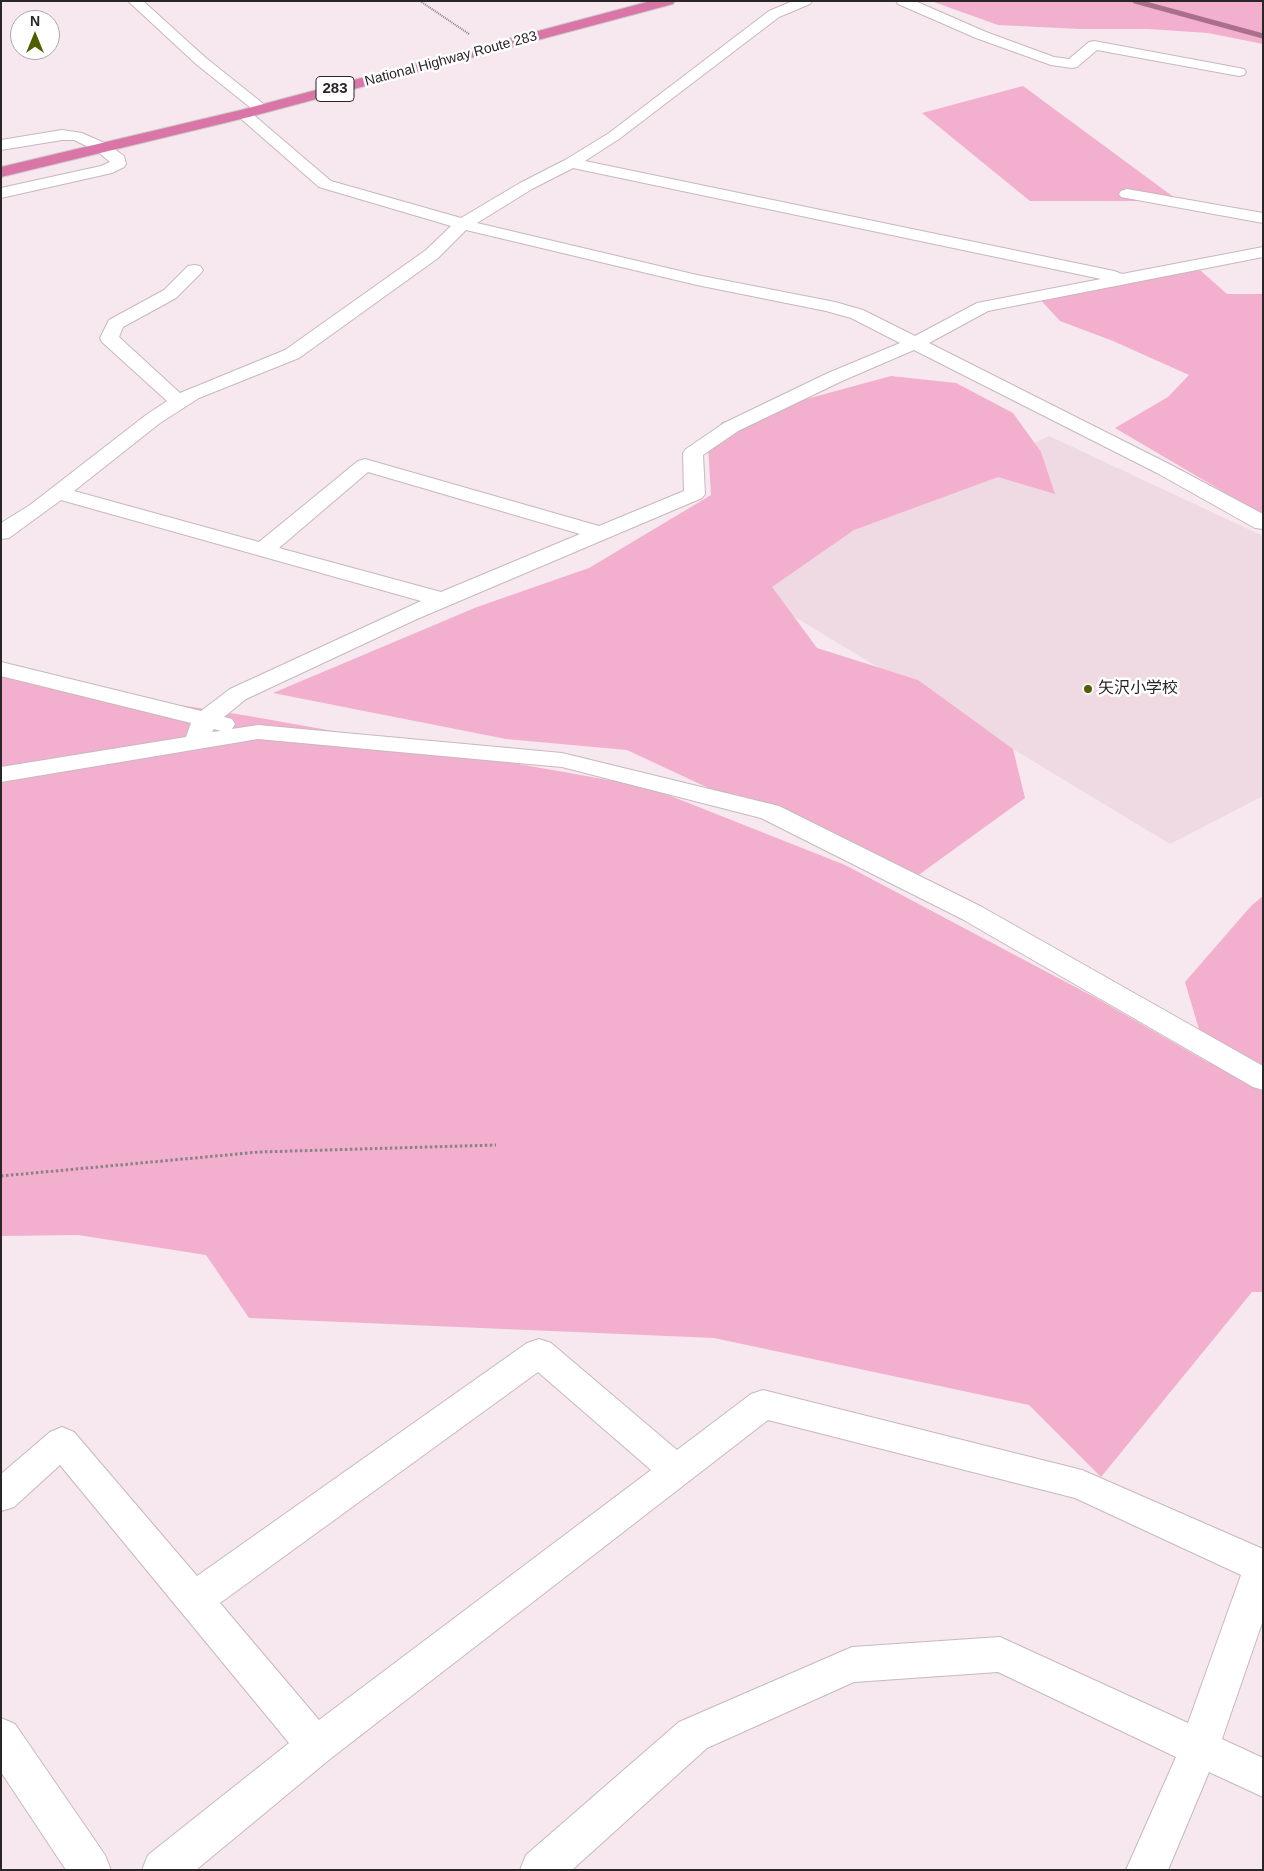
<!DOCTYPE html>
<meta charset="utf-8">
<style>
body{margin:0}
#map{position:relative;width:1264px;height:1871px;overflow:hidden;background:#f6e8ee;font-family:Arial,sans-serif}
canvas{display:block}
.frame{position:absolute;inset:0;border:2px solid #2a2527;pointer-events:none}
.north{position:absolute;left:10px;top:10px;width:50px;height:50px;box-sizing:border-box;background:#fff;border:1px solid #aaa8a9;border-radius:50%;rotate:0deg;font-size:14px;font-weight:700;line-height:20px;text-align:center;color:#2a2527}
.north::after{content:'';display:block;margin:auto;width:18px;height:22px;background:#505e00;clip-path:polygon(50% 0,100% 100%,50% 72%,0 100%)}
</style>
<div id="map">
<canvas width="1264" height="1871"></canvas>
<div class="frame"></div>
<div class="north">N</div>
</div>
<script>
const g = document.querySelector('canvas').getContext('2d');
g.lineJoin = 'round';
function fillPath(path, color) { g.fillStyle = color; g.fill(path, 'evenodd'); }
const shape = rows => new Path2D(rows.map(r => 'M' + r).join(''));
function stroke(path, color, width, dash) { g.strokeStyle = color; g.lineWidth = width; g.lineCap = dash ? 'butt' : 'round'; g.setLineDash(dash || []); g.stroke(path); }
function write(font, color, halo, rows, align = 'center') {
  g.font = font + ' Arial,"Noto Sans JP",sans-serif'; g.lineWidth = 5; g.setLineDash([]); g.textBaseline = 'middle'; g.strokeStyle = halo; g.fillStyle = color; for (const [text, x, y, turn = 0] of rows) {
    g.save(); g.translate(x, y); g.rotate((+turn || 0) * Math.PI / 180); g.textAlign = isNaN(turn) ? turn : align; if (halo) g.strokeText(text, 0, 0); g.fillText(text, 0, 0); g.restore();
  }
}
fillPath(shape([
 [1049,436,1263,536,1263,796,1170,844,737,582]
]), '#efd9e2');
fillPath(shape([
 [931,1,1263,1,1263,44,1208,33,1148,29,1080,29,998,25],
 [1023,86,1179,201,1030,201,922,113],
 [1200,270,1227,294,1263,294,1263,515,1115,428,1168,397,1189,375,1113,341,1060,321,1036,295],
 [891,376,956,383,1013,413,1041,452,1055,494,998,477,854,530,772,587,817,648,918,680,1013,749,1025,798,913,879,732,799,627,750,506,739,273,693,477,607,589,568,711,495,708,445,722,422],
 [1,663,41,683,249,716,648,787,845,865,1096,998,1209,1063,1185,982,1251,906,1263,896,1263,1292,1252,1292,1101,1477,1029,1405,714,1338,249,1318,206,1255,78,1235,1,1236]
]), '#f3afce');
stroke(shape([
 [1135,1,1263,36]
]), '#aa708b', 5);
const minor = shape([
 [128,1,143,1,206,58,266,106,269,109,266,112,256,112,196,64,128,1],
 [793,1,812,1,810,4,779,17,619,139,585,161,1114,271,1122,274,1263,247,1263,257,988,311,929,343,1171,465,1263,514,1263,529,1255,528,1157,473,914,350,842,381,738,431,703,455,705,494,702,498,417,619,246,699,224,717,232,719,235,724,232,729,258,725,562,753,779,806,982,907,1263,1066,1263,1090,1253,1087,962,919,761,818,562,767,258,739,1,782,1,767,186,737,191,723,1,676,1,662,201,711,230,689,421,601,61,500,9,538,1,539,1,523,30,505,146,415,167,401,102,342,100,338,109,320,164,290,188,266,194,265,200,266,203,270,200,274,176,298,123,327,119,337,180,393,285,350,426,250,451,226,319,187,239,117,236,114,239,111,249,111,331,181,461,218,520,183,565,160,609,133,769,11,793,1],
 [573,168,1101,279,977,303,915,336,863,310,835,302,697,275,477,223,532,189,573,168],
 [466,230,697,285,826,311,851,318,900,343,828,373,724,423,686,449,683,453,684,491,599,526,365,459,358,461,259,542,74,491,160,423,199,398,299,358,438,258,466,230],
 [368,472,580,534,441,592,279,548,368,472],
 [214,729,221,731,212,732,214,729],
 [896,1,915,1,986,32,1054,57,1069,59,1089,42,1094,41,1239,68,1244,69,1246,72,1244,75,1239,76,1097,50,1077,67,1072,68,1051,65,976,38,898,4,896,1],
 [62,130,82,133,109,145,124,156,126,164,124,167,112,173,1,198,1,188,101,166,110,162,97,151,74,140,62,140,1,150,1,140,62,130],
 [1127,189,1263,213,1263,223,1121,197,1119,194,1121,191,1127,189],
 [539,1339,551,1343,677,1450,751,1394,763,1390,1082,1470,1263,1549,1263,1620,1222,1739,1263,1758,1263,1797,1209,1772,1168,1870,1126,1870,1176,1757,998,1672,854,1682,707,1748,572,1870,520,1870,526,1855,679,1722,852,1647,1000,1637,1188,1723,1241,1575,1075,1498,768,1420,330,1759,196,1870,142,1870,148,1855,289,1743,60,1465,14,1507,1,1511,1,1474,50,1432,62,1427,74,1432,197,1576,527,1343,539,1339],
 [538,1372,651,1470,319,1720,220,1603,538,1372],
 [1,1718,15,1724,105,1855,111,1870,66,1870,1,1772,1,1718]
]);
const highway = shape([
 [651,1,675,1,673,4,249,117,1,177,1,167,241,110,651,1]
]);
stroke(minor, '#c6b9be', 2);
stroke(highway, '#cccbcb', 2);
stroke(shape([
 [420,1,469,34]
]), '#8b8286', 2, [1, 1]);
stroke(shape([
 [1,1176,259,1152,496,1145]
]), '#8b8286', 3, [2.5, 2.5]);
fillPath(minor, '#fff');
fillPath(highway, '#da75a7');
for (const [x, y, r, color] of [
 [1088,689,5,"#505e00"]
]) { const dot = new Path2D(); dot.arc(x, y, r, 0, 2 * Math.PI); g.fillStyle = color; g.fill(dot); stroke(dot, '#fff', 2); }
write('14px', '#2a2527', '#fff', [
 ["National Highway Route 283",451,59,-15]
]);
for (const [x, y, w] of [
 [335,89,38]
]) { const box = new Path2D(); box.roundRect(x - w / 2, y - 12.5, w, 25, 4); g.fillStyle = '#fff'; g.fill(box); stroke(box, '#2a2527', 1); }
write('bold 15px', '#2a2527', null, [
 ["283",335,89]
]);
write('16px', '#2a2527', '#fff', [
 ["矢沢小学校",1098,689]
], 'left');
</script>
